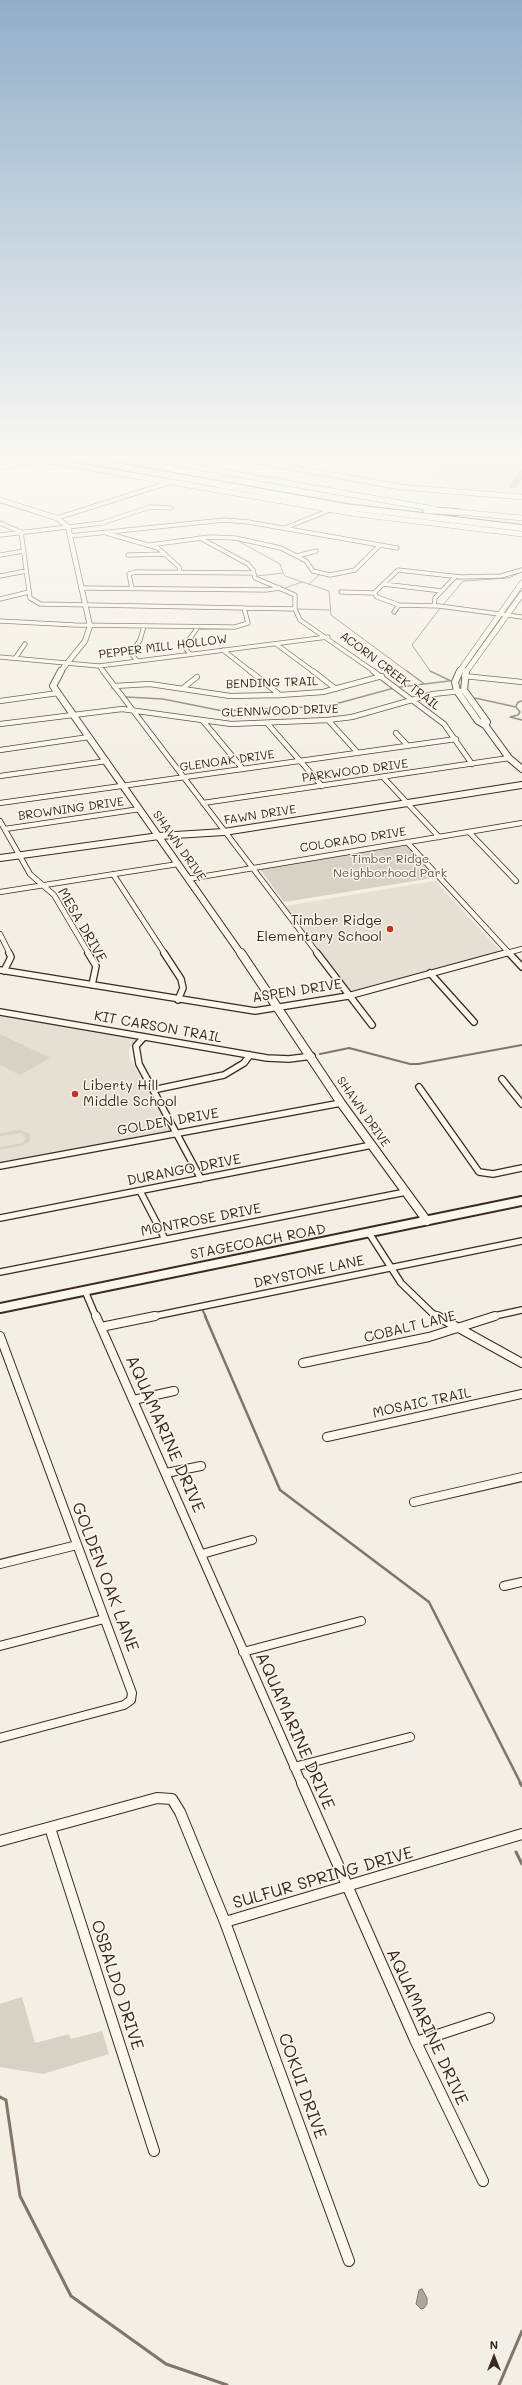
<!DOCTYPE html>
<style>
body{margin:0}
#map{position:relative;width:522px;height:2385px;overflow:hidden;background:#f3efe4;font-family:Mali,sans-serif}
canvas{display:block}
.north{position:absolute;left:474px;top:2337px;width:40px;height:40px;-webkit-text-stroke:3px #fbf7ec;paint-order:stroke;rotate:0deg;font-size:11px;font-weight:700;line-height:16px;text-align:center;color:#3b2a1e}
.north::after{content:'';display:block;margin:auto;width:14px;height:18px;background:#3b2a1e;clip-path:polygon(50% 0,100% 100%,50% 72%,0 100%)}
</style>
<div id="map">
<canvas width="522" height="2385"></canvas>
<div class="north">N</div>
</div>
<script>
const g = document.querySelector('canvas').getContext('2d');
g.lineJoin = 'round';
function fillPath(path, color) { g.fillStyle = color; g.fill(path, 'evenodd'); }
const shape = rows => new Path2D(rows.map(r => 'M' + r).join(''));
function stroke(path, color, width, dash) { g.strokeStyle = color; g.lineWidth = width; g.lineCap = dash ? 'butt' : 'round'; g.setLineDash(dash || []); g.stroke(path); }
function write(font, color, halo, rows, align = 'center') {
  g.font = font + ' Mali,sans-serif'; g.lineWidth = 3; g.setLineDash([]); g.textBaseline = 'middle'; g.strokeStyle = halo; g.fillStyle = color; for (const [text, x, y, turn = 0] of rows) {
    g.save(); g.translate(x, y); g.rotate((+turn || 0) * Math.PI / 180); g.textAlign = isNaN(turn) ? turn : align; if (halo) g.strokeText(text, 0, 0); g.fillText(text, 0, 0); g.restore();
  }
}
fillPath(shape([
 [449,453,522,453,522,494,424,486],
 [435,881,500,951,350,992,285,906],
 [0,1015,137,1038,129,1049,129,1057,171,1131,0,1163]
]), '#e5dfd4');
fillPath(shape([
 [409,844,439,877,284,902,260,869],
 [0,1034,50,1058,20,1075,0,1065],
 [20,1130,30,1134,30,1141,24,1145,0,1150,0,1147,22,1143,26,1138,22,1133,0,1136,0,1133],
 [22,1997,35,2043,69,2034,71,2039,102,2031,109,2054,43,2074,0,2067,0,2004]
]), '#d8d1c6');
const water = shape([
 [422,2289,427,2298,427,2304,424,2308,421,2309,416,2304,419,2290,422,2289]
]);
fillPath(water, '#afa69a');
stroke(water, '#817468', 1);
stroke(shape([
 [238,541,280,564,283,573],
 [257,576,283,573,285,576,329,591,331,615,408,672],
 [309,584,319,575],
 [282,589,302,582],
 [443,605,463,581,509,578,521,572],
 [298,609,329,610],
 [431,672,412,645,441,607]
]), '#817468', 1);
stroke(shape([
 [407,671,423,683],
 [430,671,451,681],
 [400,687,449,681],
 [126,697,163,699,223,711,328,706,394,688],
 [475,698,516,707,520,712,518,715,510,717,522,720],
 [516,706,518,702,522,701]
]), '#817468', 1.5);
stroke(shape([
 [320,1054,349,1048,410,1064,418,1064,522,1045],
 [203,1311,206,1317]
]), '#817468', 2);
stroke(shape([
 [205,1316,280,1490,429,1602,521,1784]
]), '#817468', 2.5);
stroke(shape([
 [520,1783,522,1786],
 [516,1852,522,1864],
 [0,2097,6,2100,20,2196,71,2296,166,2364,227,2385],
 [499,2385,522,2331]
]), '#817468', 3);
fillPath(shape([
 [522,470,522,479,516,488,510,488,510,484,519,471,522,470]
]), '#978c81');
const minorFar4 = shape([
 [57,518,168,483],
 [0,523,21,532,30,598,40,604,295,609],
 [285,528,330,510],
 [106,533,158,548,179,567,180,572],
 [0,535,102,523,150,507,171,508],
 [70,536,224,520,248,522,397,548],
 [200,538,248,564,253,570,255,578,295,595,295,609,300,620,375,672],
 [150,545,209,537,235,538,281,548,306,561,313,571,330,575,355,570,380,545],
 [0,555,24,551],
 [128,555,164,554],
 [297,556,316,551],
 [522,570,501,576,461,577,398,570,374,593,377,597,399,605,439,606,522,617],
 [0,576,26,571],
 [383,584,442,591],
 [81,588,266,590,280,588],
 [132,589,129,574,135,572,253,573],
 [341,592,374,593],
 [0,599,29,592],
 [434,606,435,598,455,577],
 [394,612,399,605],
 [0,621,75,625,235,627,248,623,244,608],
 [276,644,314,672],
 [223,650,251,672],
 [190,654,186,649,186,644,198,627],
 [0,657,99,666,328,637],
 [16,657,25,644],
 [137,661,131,653,140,640,144,626],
 [99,666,104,672]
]);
const minorFar3 = shape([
 [103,671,318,954],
 [250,671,280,695],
 [313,671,336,689],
 [373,671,444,724,472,764],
 [464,676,522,682],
 [114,686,150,684,230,696,280,695,323,692,382,676],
 [183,688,197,677],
 [0,701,58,693],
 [328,720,358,753],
 [203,721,243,769],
 [267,723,322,786],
 [0,724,122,709,231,724,328,720,352,717,433,694,461,691],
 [396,733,408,746],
 [0,750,89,737],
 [0,776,107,761],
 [383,777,439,837],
 [0,803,456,739],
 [203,803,509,758],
 [0,821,30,874,54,895,89,954],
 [5,829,140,809],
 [469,832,516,881],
 [407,842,510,954],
 [113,874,165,954],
 [188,879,522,823],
 [0,892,178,864],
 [0,934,10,954],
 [503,954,522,949]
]);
const minorFar2 = shape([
 [88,953,96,966,92,985],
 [164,953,181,979,183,988,178,1000],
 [317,953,372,1025],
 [509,953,522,967],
 [0,970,255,1011,348,996,506,953],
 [4,971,11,957,9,953],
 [430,973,474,1022],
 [0,1012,267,1058,289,1059,312,1056],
 [144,1037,136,1046,139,1064,201,1179],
 [502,1079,522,1104],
 [419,1087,479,1172,493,1174,522,1168],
 [153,1090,224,1075,244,1063,250,1055],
 [0,1166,341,1103],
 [140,1191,165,1239],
 [0,1218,372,1145],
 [369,1233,401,1283,432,1313,439,1317],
 [0,1272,406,1192],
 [85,1291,96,1317],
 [150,1317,522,1241],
 [490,1317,522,1310]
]);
const minorFar1 = shape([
 [96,1316,302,1784],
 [437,1316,522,1363],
 [101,1327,155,1316],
 [0,1336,132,1693,131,1700,124,1705,0,1738],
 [303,1363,429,1337,495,1316],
 [133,1400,174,1391],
 [327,1437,522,1394],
 [166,1473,201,1466],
 [414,1502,522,1477],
 [202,1554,252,1540],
 [0,1564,77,1545],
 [504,1586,522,1582],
 [0,1646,104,1619],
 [243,1652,361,1621],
 [294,1767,410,1737]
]);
const minor = shape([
 [302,1783,416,2042,483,2181],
 [50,1828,154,2151],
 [0,1841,157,1798,172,1799,180,1812,225,1922,522,1834],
 [225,1922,349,2261],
 [416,2042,489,2018]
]);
const tertiaryFar2 = shape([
 [0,500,57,518,68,527,90,626,85,641,60,672]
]);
const tertiaryFar1 = shape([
 [61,671,53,686,241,954],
 [0,858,159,836,224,832,522,785]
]);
const tertiary = shape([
 [241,953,341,1103,427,1221]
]);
const secondaryFar2 = shape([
 [2,453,357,514,522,534],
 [115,453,435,509],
 [211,453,400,487,522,497],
 [0,468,36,461],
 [448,511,522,518],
 [459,672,522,583],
 [466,672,522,594]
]);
const secondaryFar1 = shape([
 [460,671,455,682,457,691,478,721,485,725,509,758,522,769],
 [466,671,464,690,487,722,485,725]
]);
const secondary = shape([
 [0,1308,522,1201]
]);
const motorway = shape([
 [78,459,346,507,522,528],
 [426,510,457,512]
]);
stroke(minorFar4, '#3b2a1e', 5);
stroke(minorFar3, '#3b2a1e', 6);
stroke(minorFar2, '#3b2a1e', 8);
stroke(minorFar1, '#3b2a1e', 10);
stroke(minor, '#3b2a1e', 12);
stroke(tertiaryFar2, '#3b2a1e', 6);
stroke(tertiaryFar1, '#3b2a1e', 8);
stroke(tertiary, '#3b2a1e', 10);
stroke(secondaryFar2, '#3b2a1e', 6);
stroke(secondaryFar1, '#3b2a1e', 8);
stroke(secondary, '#3b2a1e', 12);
stroke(motorway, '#3b2a1e', 8);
stroke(minorFar4, '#fbf7ec', 3.5);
stroke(minorFar3, '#fbf7ec', 4.5);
stroke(minorFar2, '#fbf7ec', 5.5);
stroke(minorFar1, '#fbf7ec', 8);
stroke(minor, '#fbf7ec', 10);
stroke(tertiaryFar2, '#fbf7ec', 4.5);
stroke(tertiaryFar1, '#fbf7ec', 6);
stroke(tertiary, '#fbf7ec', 8);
stroke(secondaryFar2, '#fbf7ec', 5);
stroke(secondaryFar1, '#fbf7ec', 6);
stroke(secondary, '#fbf7ec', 8);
stroke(motorway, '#fbf7ec', 6);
const motorwayBridge = shape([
 [42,453,78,459],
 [71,454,92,457]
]);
stroke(motorwayBridge, '#3b2a1e', 8, []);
stroke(motorwayBridge, '#fbf7ec', 6);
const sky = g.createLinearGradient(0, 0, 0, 787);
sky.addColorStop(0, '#91aec9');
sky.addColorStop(0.58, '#faf8f3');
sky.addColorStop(1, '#faf8f300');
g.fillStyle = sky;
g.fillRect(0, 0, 522, 787);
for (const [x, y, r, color] of [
 [390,929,4,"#c8321e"],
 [75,1094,4,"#c8321e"]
]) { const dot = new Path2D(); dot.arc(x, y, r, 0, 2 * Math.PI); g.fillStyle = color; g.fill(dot); stroke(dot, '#fbf7ec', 1.5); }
write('12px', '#3b2a1e', '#fbf7ec', [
 ["PEPPER MILL HOLLOW",163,647,-7],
 ["ACORN CREEK TRAIL",390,671,37],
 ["BENDING TRAIL",272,683,-2],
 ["GLENNWOOD DRIVE",280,711,-2],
 ["GLENOAK DRIVE",227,761,-8],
 ["PARKWOOD DRIVE",355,771,-8],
 ["BROWNING DRIVE",71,809,-8],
 ["FAWN DRIVE",260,815,-9],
 ["COLORADO DRIVE",353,840,-9],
 ["SHAWN DRIVE",179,846,55],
 ["SHAWN DRIVE",363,1112,55]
]);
write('12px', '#625448', '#fbf7ec', [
 ["Timber Ridge",390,859],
 ["Neighborhood Park",390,873]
]);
write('14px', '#3b2a1e', '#fbf7ec', [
 ["Timber Ridge",382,921],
 ["Elementary School",382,937],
 ["Liberty Hill",83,1086,"left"],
 ["Middle School",83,1102,"left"]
], 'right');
write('14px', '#3b2a1e', '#fbf7ec', [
 ["MESA DRIVE",82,925,60],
 ["ASPEN DRIVE",297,991,-9],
 ["KIT CARSON TRAIL",158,1027,10],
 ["GOLDEN DRIVE",168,1122,-10],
 ["DURANGO DRIVE",184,1170,-11],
 ["MONTROSE DRIVE",201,1220,-11],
 ["STAGECOACH ROAD",258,1242,-11],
 ["DRYSTONE LANE",309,1272,-12],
 ["COBALT LANE",410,1327,-14],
 ["MOSAIC TRAIL",422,1403,-12]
]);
write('17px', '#3b2a1e', '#fbf7ec', [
 ["AQUAMARINE DRIVE",165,1434,66],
 ["GOLDEN OAK LANE",105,1577,69],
 ["AQUAMARINE DRIVE",295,1731,66],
 ["SULFUR SPRING DRIVE",323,1878,-16],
 ["OSBALDO DRIVE",117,1985,72],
 ["AQUAMARINE DRIVE",427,2027,65],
 ["COKUI DRIVE",302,2086,70]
]);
</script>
